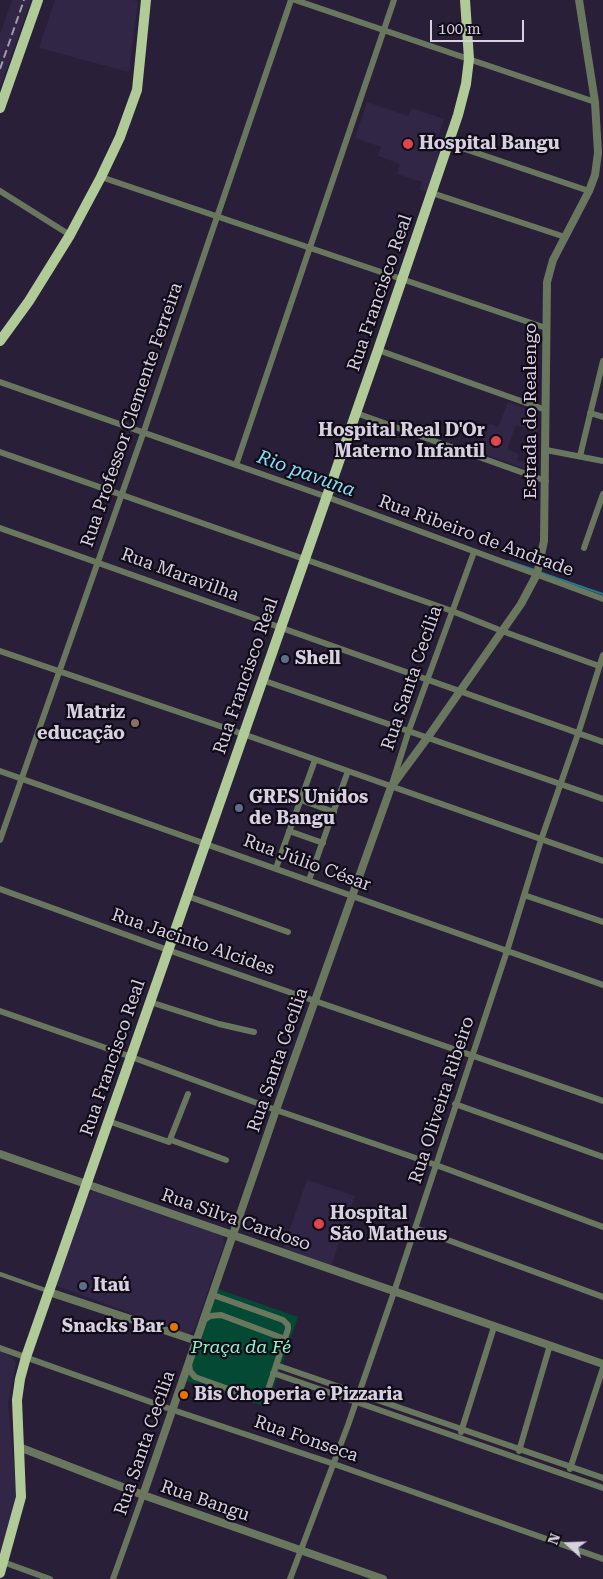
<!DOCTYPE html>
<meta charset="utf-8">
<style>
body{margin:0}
#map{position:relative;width:603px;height:1579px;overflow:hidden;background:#291f39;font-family:"Roboto Serif",serif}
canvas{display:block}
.north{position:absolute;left:543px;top:1519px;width:50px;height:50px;-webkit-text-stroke:4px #100b17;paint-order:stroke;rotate:290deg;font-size:14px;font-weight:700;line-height:20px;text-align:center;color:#d6d0e1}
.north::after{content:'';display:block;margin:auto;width:18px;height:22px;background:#d6d0e1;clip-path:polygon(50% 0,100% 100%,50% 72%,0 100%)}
.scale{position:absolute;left:430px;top:20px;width:94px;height:22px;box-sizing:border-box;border:2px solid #d6d0e1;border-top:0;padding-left:6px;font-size:15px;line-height:18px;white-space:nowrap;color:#d6d0e1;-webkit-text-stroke:4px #100b17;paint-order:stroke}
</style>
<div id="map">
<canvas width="603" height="1579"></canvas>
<div class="north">N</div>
<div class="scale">100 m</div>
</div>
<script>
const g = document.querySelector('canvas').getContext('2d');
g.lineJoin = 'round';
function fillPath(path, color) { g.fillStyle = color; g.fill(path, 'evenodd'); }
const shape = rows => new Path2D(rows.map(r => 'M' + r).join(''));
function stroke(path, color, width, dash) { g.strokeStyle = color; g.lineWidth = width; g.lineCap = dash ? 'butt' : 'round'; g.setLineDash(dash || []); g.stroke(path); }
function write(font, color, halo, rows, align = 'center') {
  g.font = font + ' "Roboto Serif",serif'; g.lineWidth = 4.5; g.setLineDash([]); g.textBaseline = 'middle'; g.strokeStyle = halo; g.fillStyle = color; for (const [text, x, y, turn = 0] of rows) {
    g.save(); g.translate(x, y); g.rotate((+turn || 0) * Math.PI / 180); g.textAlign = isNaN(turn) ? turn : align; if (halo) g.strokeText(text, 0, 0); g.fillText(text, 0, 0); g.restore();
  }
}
fillPath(shape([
 [12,0,31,0,0,88,0,34],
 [55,0,132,0,138,1,129,72,39,48],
 [367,102,408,116,412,108,444,119,438,137,445,140,427,192,419,189,422,182,397,174,400,164,378,156,381,147,355,138],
 [508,402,534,412,537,416,537,433,516,425,507,449,519,454,517,460,531,465,529,470,479,452,489,424,498,427],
 [307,1180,355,1196,330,1269,282,1252],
 [94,1190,220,1233,223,1236,224,1245,194,1330,191,1333,187,1334,57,1286,56,1283,87,1195],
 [0,1351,12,1357,16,1363,8,1403,17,1501,0,1561]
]), '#322646');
fillPath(shape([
 [215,1288,298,1317,267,1407,183,1380]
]), '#044933');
stroke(shape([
 [508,561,535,570],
 [539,572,603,594]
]), '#1e7c90', 2);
stroke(shape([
 [0,1274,48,1291]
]), '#6a775f', 4.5);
stroke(shape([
 [295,0,595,102],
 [447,143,589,191],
 [101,177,546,328],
 [0,191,70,235],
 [432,193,565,237],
 [378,350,546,410],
 [0,382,327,497,603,599],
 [356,413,546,481],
 [590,413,603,417],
 [546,450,603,461],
 [0,452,452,611,502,631,599,666],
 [580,456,603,361],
 [236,465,394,0],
 [0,528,603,742],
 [584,548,603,494],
 [0,651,243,734,603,861],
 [262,680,603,799],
 [0,771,603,985],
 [392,784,409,730,474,552],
 [301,800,334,812],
 [289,831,323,843],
 [0,840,144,431,291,0],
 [276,868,315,760],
 [309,880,348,771],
 [0,889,168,950,603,1101],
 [524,895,603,922],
 [187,896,288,932],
 [150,1002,219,1024,254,1032],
 [0,1011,126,1055,276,1110,436,1165,603,1227],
 [455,1104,603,1157],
 [108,1121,169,1142,188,1094],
 [171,1140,226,1160],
 [415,1228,603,1297],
 [204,1320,210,1316,221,1315,285,1339],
 [0,1348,173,1410,334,1464,603,1559],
 [189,1364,190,1371,195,1377,248,1396,261,1395,268,1390,288,1329,288,1325,283,1320,213,1295],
 [276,1365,603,1478],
 [273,1373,603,1488],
 [461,1432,494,1327],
 [519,1451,550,1345],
 [570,1469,603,1368],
 [3,1562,50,1579],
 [113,1579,143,1495],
 [290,1579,348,1425,394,1292,507,951,541,840,578,734,603,655]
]), '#6a775f', 6);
stroke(shape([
 [0,1154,603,1364],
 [49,1292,197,1341],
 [19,1447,143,1495,383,1579],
 [143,1495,276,1110,391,787,428,737,521,604,537,574,544,541,547,282,553,260,589,191,595,175,598,153,595,102,579,0]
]), '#6a775f', 8);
stroke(shape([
 [0,108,38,0],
 [0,341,29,301,70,235,101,177,120,137,137,90,146,0],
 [0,1573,21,1497,17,1400,20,1379,26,1357,378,350,458,115,466,84,469,59,465,0]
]), '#b0cb98', 10);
stroke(shape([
 [0,69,24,0]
]), '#a19aad', 2, [8, 4]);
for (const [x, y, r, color] of [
 [408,144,6,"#e0444e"],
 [496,441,6,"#e0444e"],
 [285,659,5,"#5c6f8a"],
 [135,723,5,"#8d6e63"],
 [239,808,5,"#5c6f8a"],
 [319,1224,6,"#e0444e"],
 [83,1286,5,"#5c6f8a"],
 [174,1327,5,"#e8710a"],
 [184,1395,5,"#e8710a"]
]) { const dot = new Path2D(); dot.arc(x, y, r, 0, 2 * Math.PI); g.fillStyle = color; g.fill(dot); stroke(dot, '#100b17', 2); }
write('bold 18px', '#d6d0e1', '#100b17', [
 ["Hospital Bangu",419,144],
 ["Hospital Real D'Or",485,431,"right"],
 ["Materno Infantil",485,452,"right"],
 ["Shell",295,659],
 ["Matriz",125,713,"right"],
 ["educação",125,734,"right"],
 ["GRES Unidos",249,798],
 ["de Bangu",249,819],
 ["Hospital",330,1214],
 ["São Matheus",330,1235],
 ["Itaú",93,1286],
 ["Snacks Bar",164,1327,"right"],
 ["Bis Choperia e Pizzaria",194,1395]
], 'left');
write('18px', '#d6d0e1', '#100b17', [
 ["Rua Francisco Real",380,293,-71],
 ["Estrada do Realengo",531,411,-90],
 ["Rua Professor Clemente Ferreira",132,415,-71],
 ["Rua Ribeiro de Andrade",476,536,20],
 ["Rua Maravilha",180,575,20],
 ["Rua Francisco Real",246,676,-71],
 ["Rua Santa Cecília",412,678,-71],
 ["Rua Júlio César",307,863,20],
 ["Rua Jacinto Alcides",193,942,19],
 ["Rua Francisco Real",113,1058,-71],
 ["Rua Santa Cecília",278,1060,-71],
 ["Rua Oliveira Ribeiro",442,1100,-72],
 ["Rua Silva Cardoso",236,1220,19],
 ["Rua Fonseca",306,1439,19],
 ["Rua Santa Cecília",145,1443,-71],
 ["Rua Bangu",205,1501,19]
]);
write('italic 18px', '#8bf5c7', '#100b17', [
 ["Praça da Fé",241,1348]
]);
write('italic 19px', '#83e0f7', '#100b17', [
 ["Rio pavuna",306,474,20]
]);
</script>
